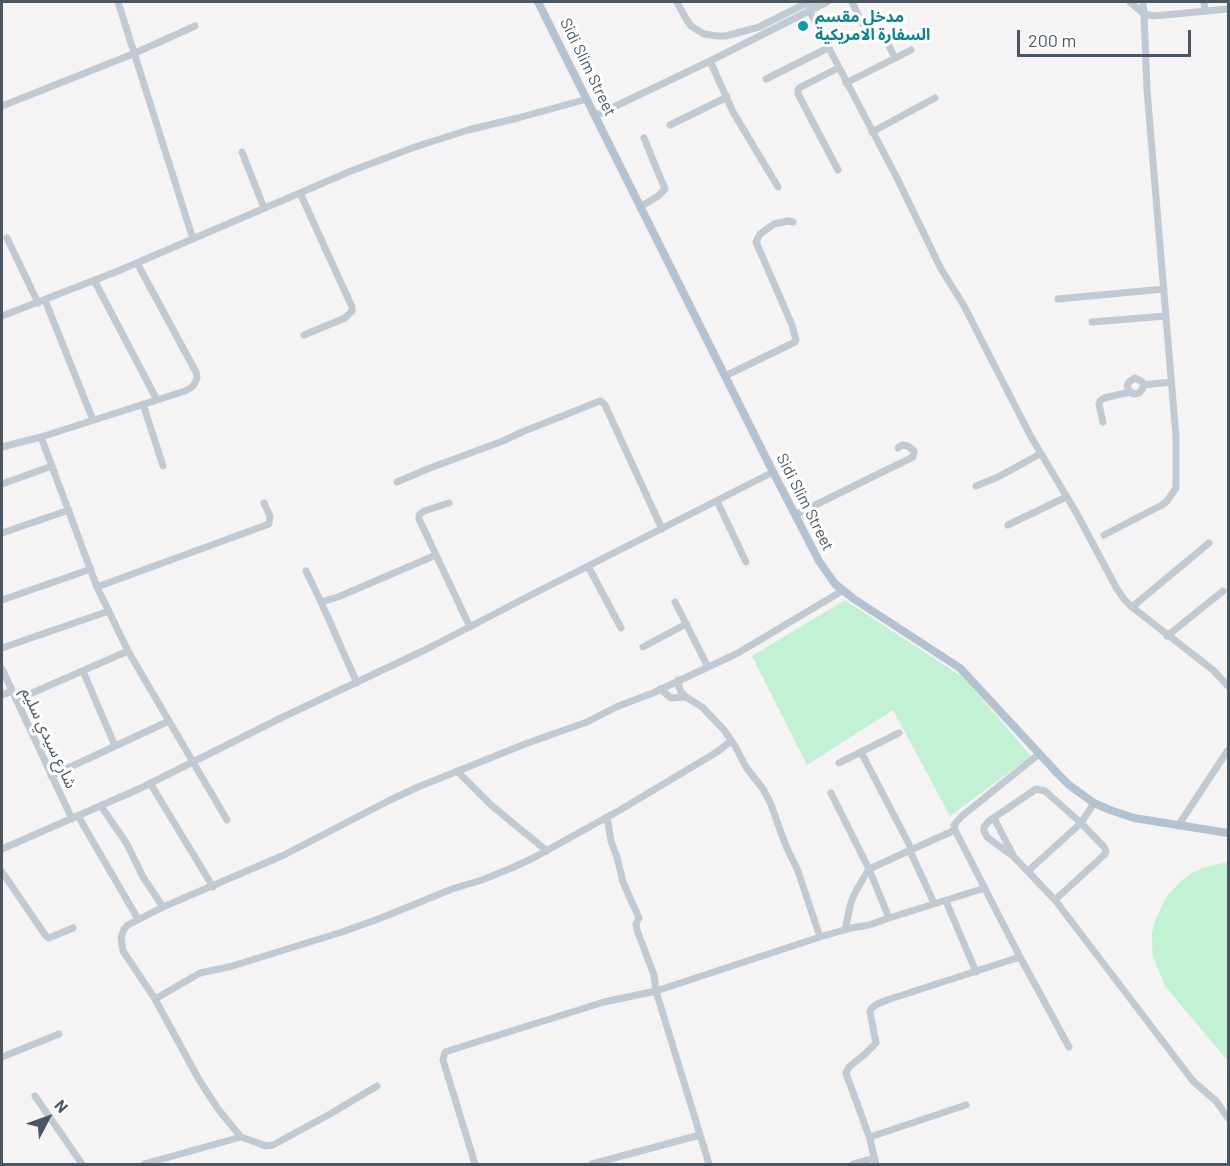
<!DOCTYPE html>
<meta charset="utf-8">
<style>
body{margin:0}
#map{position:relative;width:1230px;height:1166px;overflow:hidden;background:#f5f3f3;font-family:Barlow,sans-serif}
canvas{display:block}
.frame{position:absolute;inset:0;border:3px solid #4a5661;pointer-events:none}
.north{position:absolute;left:18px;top:1088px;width:60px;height:60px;-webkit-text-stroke:4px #fff;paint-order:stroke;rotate:49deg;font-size:16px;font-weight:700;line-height:24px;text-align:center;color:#4a5661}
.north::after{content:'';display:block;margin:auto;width:21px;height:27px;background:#4a5661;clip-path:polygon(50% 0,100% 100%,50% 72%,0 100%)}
.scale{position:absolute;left:1017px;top:30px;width:174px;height:27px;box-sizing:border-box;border:3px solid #4a5661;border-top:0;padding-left:8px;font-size:18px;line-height:21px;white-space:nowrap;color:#4a5661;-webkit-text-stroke:4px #fff;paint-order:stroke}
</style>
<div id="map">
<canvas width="1230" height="1166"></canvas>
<div class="frame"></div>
<div class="north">N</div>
<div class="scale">200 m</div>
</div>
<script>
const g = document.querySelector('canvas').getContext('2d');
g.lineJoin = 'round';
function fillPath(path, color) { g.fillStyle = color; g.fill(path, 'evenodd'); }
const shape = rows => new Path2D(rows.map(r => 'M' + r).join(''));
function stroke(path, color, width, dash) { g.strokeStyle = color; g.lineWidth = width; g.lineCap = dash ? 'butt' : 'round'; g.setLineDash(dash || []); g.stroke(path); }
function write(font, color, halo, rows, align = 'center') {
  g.font = font + ' Barlow,"Noto Sans Arabic",sans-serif'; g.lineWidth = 6; g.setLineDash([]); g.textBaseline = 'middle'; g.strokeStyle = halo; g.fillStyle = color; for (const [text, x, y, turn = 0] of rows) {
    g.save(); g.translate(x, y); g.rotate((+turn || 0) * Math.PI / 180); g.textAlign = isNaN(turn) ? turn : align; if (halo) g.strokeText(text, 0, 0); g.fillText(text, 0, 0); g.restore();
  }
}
fillPath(shape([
 [845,600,964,678,1031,756,950,816,893,710,807,765,752,656],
 [1228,862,1228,1061,1165,986,1153,957,1152,945,1152,933,1155,921,1166,897,1181,881,1190,874,1205,867]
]), '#c3f1d5');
stroke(shape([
 [118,2,193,239],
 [677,2,685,17,691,26,704,34,717,36,726,36,759,27,807,3,811,3,814,8],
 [852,2,870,39],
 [1143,2,1144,14,1154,16,1228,9],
 [1204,2,1205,11],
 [809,10,897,178,941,269,963,304,1030,435,1077,514,1117,589,1124,599,1132,607,1213,670,1228,686],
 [886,40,895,58],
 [710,61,733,112,778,187],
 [838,68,799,88,798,90,798,94,838,170],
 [766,79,828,48],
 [846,83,911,50],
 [2,106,133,54,195,26],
 [595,116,710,61,827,2],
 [670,125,727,97],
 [872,132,935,98],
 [242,152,264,208],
 [300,193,352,307,352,311,345,318,304,335],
 [640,207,658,196,665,189,644,138],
 [7,238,38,303],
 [94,280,157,400],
 [1058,299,1164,289],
 [45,300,93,420],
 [2,316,118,271,351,171,415,147,468,130,518,118,587,99],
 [1092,322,1166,316],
 [725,376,795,342,796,340,792,325,756,242,760,234,774,224,788,221,793,222],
 [1144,385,1171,382],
 [143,404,163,466],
 [1103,422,1099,404,1100,401,1104,398,1130,392,1134,394,1139,393,1143,388,1143,383,1141,381,1135,378,1129,382,1127,386,1130,392],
 [41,437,185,391,192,387,195,383,197,378,196,372,137,263],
 [2,447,41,437,97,587,128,651,227,820],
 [397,482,430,468,503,441,522,432,600,401,602,402,605,405,662,529],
 [2,484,52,466],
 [976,486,998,477,1040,454],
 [717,501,746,562],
 [449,503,424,511,419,515,419,519,470,627],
 [795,515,913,457,914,451,908,446,902,445,898,448],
 [1008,525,1066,497],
 [2,533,69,510],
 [1104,535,1162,505,1167,501,1176,488,1176,437,1147,90,1144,14,1130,2],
 [588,566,621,628],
 [306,571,321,602,338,597,436,555],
 [97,587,269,524,270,516,264,503],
 [2,600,91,569],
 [321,602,357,683],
 [675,602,708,667],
 [1132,607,1209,543],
 [1167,636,1223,591],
 [643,647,686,624],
 [2,648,109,611],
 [2,669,72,819],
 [83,671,115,746],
 [678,680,679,687,681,692,686,697,702,707,724,730,735,746,746,767,763,789,770,802,786,846,798,871,820,937],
 [660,689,671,698,686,697],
 [2,695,12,691],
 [16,700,128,651],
 [861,752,912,850],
 [1039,754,962,816,954,825,955,830,1020,957,1069,1047],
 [839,763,899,733],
 [457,771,491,805,547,851],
 [51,776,169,721],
 [150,783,213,887],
 [831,793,869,869,856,891,851,902,845,930],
 [101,806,127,844,143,877,163,907],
 [78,816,138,919],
 [607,817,611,841,617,857,623,882,639,918,636,924,637,930,654,975,656,991,820,937,851,928,869,925,889,918],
 [994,818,1013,855],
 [1178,826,1228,750],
 [955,830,869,869,889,918,985,888],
 [2,849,141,788,285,716,427,649,531,595,773,472],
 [910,851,934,903],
 [1028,871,1081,823,1094,803],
 [2,872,46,936,49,938,73,928],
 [1055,900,1105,854,1106,851,1104,847,1081,823,1045,791,1036,789,989,821,984,827,984,831,987,837,1014,857,1055,900,1193,1081,1216,1101,1228,1118],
 [946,901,976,972],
 [155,999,200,973,229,967,342,932,381,918,452,889,482,880,514,867,535,857,620,810,717,752,731,741],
 [2,1057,59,1034],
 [35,1096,82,1164],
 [241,1137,266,1146,273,1145,330,1114,377,1086],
 [870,1139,846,1073,849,1067,865,1054,876,1043,870,1012,871,1009,877,1004,887,1000,1020,957],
 [144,1164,241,1137,218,1109,198,1078,155,999,123,951,121,938,124,929,128,925,163,907,284,855,390,800,418,787,525,744,587,722,616,707,653,693,738,653,842,591],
 [475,1164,443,1060,445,1052,448,1051,604,1002,656,991,709,1164],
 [592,1164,700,1135],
 [853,1164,874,1158],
 [876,1164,871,1144,870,1139,873,1136,966,1105]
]), '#c1cad2', 7);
stroke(shape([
 [538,2,773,472,819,561,835,584,854,599,960,668,1059,775,1069,785,1094,803,1110,810,1134,818,1228,833]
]), '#b3c2d1', 8);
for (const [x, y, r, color] of [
 [803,26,6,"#0f9aa8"]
]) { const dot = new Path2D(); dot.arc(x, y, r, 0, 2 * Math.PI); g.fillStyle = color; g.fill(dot); stroke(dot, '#fff', 2); }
write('bold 16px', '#0d838f', '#fff', [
 ["مدخل مقسم",815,17],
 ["السفارة الامريكية",815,35]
], 'left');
write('16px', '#4a5661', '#fff', [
 ["Sidi Slim Street",588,67,64],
 ["Sidi Slim Street",805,502,63],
 ["شارع سيدي سليم",49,738,65]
]);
</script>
